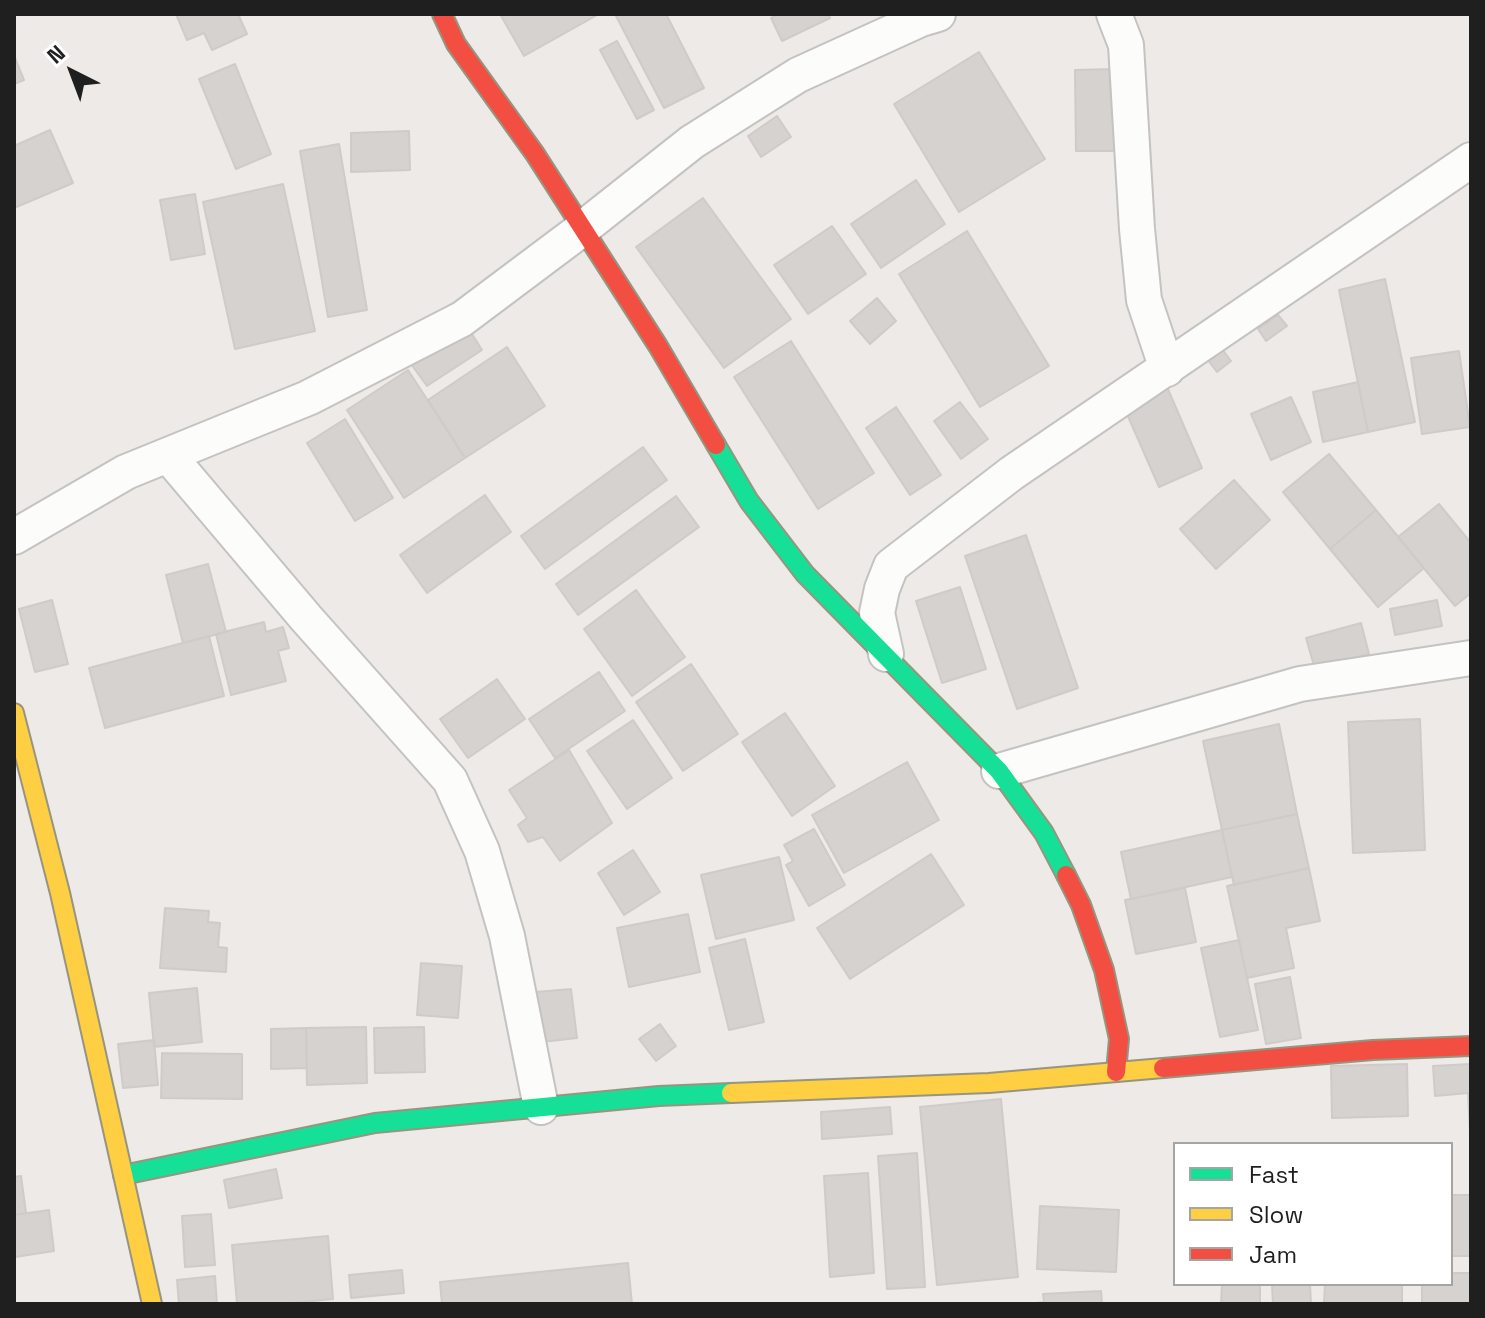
<!DOCTYPE html>
<style>
body{margin:0}
#map{position:relative;width:1485px;height:1318px;overflow:hidden;background:#edeae7;font-family:"Space Grotesk",sans-serif}
canvas{display:block}
.frame{position:absolute;inset:0;border:16px solid #1f1f1f;pointer-events:none}
.legend{position:absolute;left:1173px;top:1142px;width:280px;height:144px;box-sizing:border-box;background:#fff;border:2px solid #a5a5a5;margin:0;padding:10px 14px;list-style:none;font-size:24px;color:#1f1f1f}
.legend li{display:flex;align-items:center;gap:16px;height:40px}
.legend b{width:40px;border:2px solid #a5a5a5}
.north{position:absolute;left:32px;top:32px;width:80px;height:80px;-webkit-text-stroke:6px #fff;paint-order:stroke;rotate:318deg;font-size:22px;font-weight:700;line-height:32px;text-align:center;color:#1f1f1f}
.north::after{content:'';display:block;margin:auto;width:28px;height:36px;background:#1f1f1f;clip-path:polygon(50% 0,100% 100%,50% 72%,0 100%)}
</style>
<div id="map">
<canvas width="1485" height="1318"></canvas>
<div class="frame"></div>
<ul class="legend">
<li><b style="height:10px;background:#16e098"></b>Fast</li>
<li><b style="height:10px;background:#ffcf43"></b>Slow</li>
<li><b style="height:10px;background:#f24e42"></b>Jam</li>
</ul>
<div class="north">N</div>
</div>
<script>
const g = document.querySelector('canvas').getContext('2d');
g.lineJoin = 'round';
function fillPath(path, color) { g.fillStyle = color; g.fill(path, 'evenodd'); }
const shape = rows => new Path2D(rows.map(r => 'M' + r).join(''));
function stroke(path, color, width, dash) { g.strokeStyle = color; g.lineWidth = width; g.lineCap = dash ? 'butt' : 'round'; g.setLineDash(dash || []); g.stroke(path); }
const building = shape([
 [176,14,238,14,247,34,212,50,204,33,187,40,176,14],
 [500,14,599,14,524,56,500,14],
 [615,14,666,14,704,88,664,108,615,14],
 [778,14,828,14,830,18,782,41,771,18,778,14],
 [617,41,654,110,637,119,600,50,617,41],
 [979,52,1045,159,959,212,894,104,979,52],
 [14,55,24,80,14,84,14,55],
 [235,64,271,154,236,169,199,79,235,64],
 [1114,69,1114,151,1076,151,1075,70,1114,69],
 [777,116,791,137,761,157,748,136,777,116],
 [50,130,73,183,14,208,14,146,50,130],
 [409,131,410,170,351,172,351,133,409,131],
 [339,144,367,310,328,317,300,151,339,144],
 [916,180,945,224,881,268,851,224,916,180],
 [283,184,315,331,235,349,203,202,283,184],
 [195,194,205,254,171,260,160,200,195,194],
 [703,198,791,319,724,368,636,247,703,198],
 [832,226,866,274,808,314,774,265,832,226],
 [967,231,1049,366,980,407,899,274,967,231],
 [1385,279,1415,422,1368,432,1339,290,1385,279],
 [877,298,896,321,870,344,850,321,877,298],
 [1278,315,1287,326,1266,341,1258,329,1278,315],
 [467,326,482,350,427,386,411,364,467,326],
 [791,341,874,473,818,509,734,377,791,341],
 [1216,341,1231,361,1217,372,1201,351,1216,341],
 [507,347,545,406,465,458,428,400,507,347],
 [1459,351,1470,427,1422,434,1411,358,1459,351],
 [408,370,465,458,404,498,347,410,408,370],
 [1358,382,1368,432,1323,442,1313,392,1358,382],
 [1167,387,1202,468,1159,487,1123,405,1167,387],
 [1291,397,1311,442,1271,460,1251,414,1291,397],
 [960,402,988,439,961,459,934,421,960,402],
 [896,407,941,475,910,495,866,428,896,407],
 [345,419,393,498,355,521,307,443,345,419],
 [643,447,667,480,545,569,521,536,643,447],
 [1329,454,1376,510,1330,549,1283,492,1329,454],
 [1234,480,1270,520,1216,569,1180,529,1234,480],
 [485,495,511,532,427,593,400,555,485,495],
 [676,496,699,527,578,615,556,584,676,496],
 [1439,504,1471,543,1471,593,1455,606,1398,537,1439,504],
 [1376,510,1424,568,1378,607,1330,549,1376,510],
 [1026,535,1078,688,1017,709,965,556,1026,535],
 [208,564,226,632,183,643,166,575,208,564],
 [960,587,986,669,942,683,916,601,960,587],
 [636,590,685,657,632,696,584,629,636,590],
 [52,600,68,664,35,672,19,609,52,600],
 [1437,600,1442,626,1395,635,1390,609,1437,600],
 [264,622,266,632,283,627,289,648,278,651,286,681,231,695,216,634,264,622],
 [1361,623,1369,654,1315,669,1306,638,1361,623],
 [209,636,224,696,105,728,89,668,209,636],
 [691,664,738,734,683,771,636,702,691,664],
 [599,672,625,711,555,758,529,719,599,672],
 [497,679,525,719,468,758,440,719,497,679],
 [785,713,835,786,792,816,742,742,785,713],
 [1420,719,1425,850,1353,853,1348,722,1420,719],
 [633,720,672,778,627,809,587,751,633,720],
 [1279,724,1297,814,1222,830,1203,741,1279,724],
 [569,750,612,823,560,861,543,837,528,842,518,825,527,818,509,790,569,750],
 [907,762,939,820,844,873,812,815,907,762],
 [1297,814,1309,868,1234,885,1222,830,1297,814],
 [814,829,845,885,809,906,786,865,793,861,784,845,814,829],
 [1222,830,1232,877,1131,899,1121,852,1222,830],
 [633,850,660,892,624,915,598,873,633,850],
 [931,854,964,905,850,979,817,928,931,854],
 [779,857,794,920,716,939,701,875,779,857],
 [1309,868,1320,921,1286,928,1294,968,1247,978,1227,886,1309,868],
 [1185,888,1196,942,1136,954,1125,900,1185,888],
 [165,908,209,911,208,922,220,923,218,947,227,948,226,972,160,968,165,908],
 [688,914,700,972,629,987,617,928,688,914],
 [745,939,764,1022,729,1030,709,948,745,939],
 [1239,940,1258,1030,1220,1037,1201,948,1239,940],
 [421,963,462,966,458,1018,417,1015,421,963],
 [1290,977,1301,1038,1266,1044,1255,984,1290,977],
 [197,988,202,1042,154,1047,149,993,197,988],
 [571,989,577,1038,542,1042,536,992,571,989],
 [660,1024,676,1046,656,1061,639,1039,660,1024],
 [366,1027,367,1083,307,1085,306,1028,366,1027],
 [424,1027,425,1072,375,1073,374,1028,424,1027],
 [306,1028,307,1068,271,1069,271,1029,306,1028],
 [154,1040,158,1085,123,1088,118,1044,154,1040],
 [162,1053,242,1054,242,1099,161,1098,162,1053],
 [1407,1064,1408,1116,1332,1118,1331,1066,1407,1064],
 [1471,1064,1471,1150,1468,1093,1435,1096,1433,1066,1471,1064],
 [1001,1099,1018,1277,937,1285,920,1107,1001,1099],
 [890,1107,892,1134,822,1139,821,1112,890,1107],
 [917,1153,925,1287,887,1289,878,1156,917,1153],
 [276,1169,282,1198,229,1208,224,1180,276,1169],
 [868,1173,874,1273,830,1277,824,1176,868,1173],
 [21,1176,26,1213,14,1215,14,1177,21,1176],
 [1451,1195,1471,1195,1471,1256,1451,1256,1451,1195],
 [1040,1206,1119,1210,1116,1272,1037,1269,1040,1206],
 [49,1210,54,1251,15,1257,14,1215,49,1210],
 [211,1214,215,1265,185,1267,182,1216,211,1214],
 [328,1236,333,1299,282,1304,237,1304,232,1245,328,1236],
 [628,1263,632,1304,442,1304,440,1282,628,1263],
 [402,1270,404,1293,351,1298,349,1275,402,1270],
 [1451,1273,1471,1273,1471,1304,1422,1304,1422,1284,1451,1284,1451,1273],
 [215,1276,217,1304,179,1304,177,1280,215,1276],
 [1222,1284,1260,1284,1260,1304,1221,1304,1222,1284],
 [1310,1284,1311,1304,1273,1304,1272,1285,1310,1284],
 [1325,1284,1402,1284,1402,1304,1324,1304,1325,1284],
 [1101,1291,1102,1304,1029,1304,1044,1302,1043,1294,1101,1291]
]);
fillPath(building, '#d5d2d0');
stroke(building, '#d0cbc8', 2);
const street = shape([
 [1114,14,1126,45,1137,229,1144,300,1167,369],
 [168,455,306,618,450,780,482,851,507,936,541,1107],
 [14,537,126,472,308,398,462,319,582,229,692,142,798,75,921,19,938,14],
 [886,654,877,613,882,589,891,566,1012,473,1471,160],
 [999,771,1300,684,1471,658]
]);
const fast = shape([
 [716,445,749,501,805,574,999,771,1044,833,1066,875],
 [123,1175,375,1123,659,1096,731,1093]
]);
const slow = shape([
 [14,713,60,893,152,1304],
 [731,1093,989,1083,1163,1068]
]);
const jam = shape([
 [442,14,456,44,535,154,658,346,716,445],
 [1066,875,1081,905,1104,970,1119,1039,1116,1072],
 [1163,1068,1373,1050,1471,1046]
]);
stroke(street, '#c4c3c2', 38);
stroke(fast, '#97957f', 22);
stroke(slow, '#97957f', 22);
stroke(jam, '#97957f', 22);
stroke(street, '#fcfcfb', 34);
stroke(fast, '#16e098', 18);
stroke(slow, '#ffcf43', 18);
stroke(jam, '#f24e42', 18);
</script>
